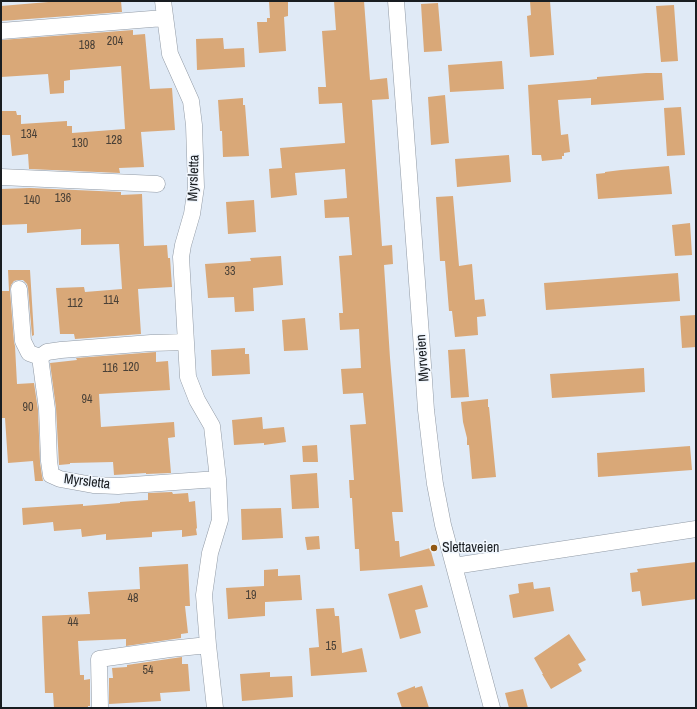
<!DOCTYPE html>
<style>
body{margin:0}
#map{position:relative;width:697px;height:709px;overflow:hidden;background:#e0eaf6;font-family:"Archivo Narrow",sans-serif}
canvas{display:block}
.frame{position:absolute;inset:0;border:2px solid #191d21;pointer-events:none}
</style>
<div id="map">
<canvas width="697" height="709"></canvas>
<div class="frame"></div>
</div>
<script>
const g = document.querySelector('canvas').getContext('2d');
g.lineJoin = 'round';
function fillPath(path, color) { g.fillStyle = color; g.fill(path, 'evenodd'); }
const shape = rows => new Path2D(rows.map(r => 'M' + r).join(''));
function stroke(path, color, width, dash) { g.strokeStyle = color; g.lineWidth = width; g.lineCap = dash ? 'butt' : 'round'; g.setLineDash(dash || []); g.stroke(path); }
function write(font, color, halo, rows, align = 'center') {
  g.font = font + ' "Archivo Narrow",sans-serif'; g.lineWidth = 3; g.setLineDash([]); g.textBaseline = 'middle'; g.strokeStyle = halo; g.fillStyle = color; for (const [text, x, y, turn = 0] of rows) {
    g.save(); g.translate(x, y); g.rotate((+turn || 0) * Math.PI / 180); g.textAlign = isNaN(turn) ? turn : align; if (halo) g.strokeText(text, 0, 0); g.fillText(text, 0, 0); g.restore();
  }
}
fillPath(shape([
 [60,1,121,1,122,12,1,21,1,6],
 [269,1,288,1,288,16,284,17,286,51,259,53,257,22,267,22,267,18,270,18],
 [334,1,364,1,370,80,387,78,389,99,372,100,382,246,392,245,393,264,384,265,390,358,403,512,392,512,395,541,399,541,400,557,430,548,435,566,360,571,359,549,355,549,352,498,350,498,349,480,354,480,350,425,366,424,363,393,343,394,341,369,361,368,359,329,340,330,339,313,343,313,339,256,352,255,349,217,325,218,324,200,347,198,345,169,295,173,297,195,271,198,269,169,282,168,280,148,345,143,342,103,319,104,318,87,326,87,322,31,336,30],
 [530,1,550,1,554,55,530,57,527,16,531,15],
 [438,3,442,51,424,52,421,4],
 [674,5,678,61,661,62,656,6],
 [133,30,133,35,145,34,150,89,172,88,175,130,141,132,144,167,119,168,120,173,29,169,28,154,12,156,10,135,1,135,1,111,16,111,17,115,21,115,21,124,67,121,67,126,72,126,72,133,125,129,121,66,70,70,70,80,64,81,64,93,50,94,48,74,1,77,1,40],
 [223,38,224,49,244,48,245,67,197,70,196,39],
 [502,61,504,89,450,92,448,65],
 [646,73,662,73,664,100,591,105,591,98,558,100,561,135,568,134,570,152,564,153,564,156,562,156,562,159,542,161,541,155,532,155,528,85,589,80,597,79,597,77],
 [445,95,449,143,431,145,428,97],
 [243,98,243,105,245,105,249,156,223,157,222,131,220,131,218,100],
 [681,107,685,155,667,156,664,108],
 [509,155,511,182,457,187,455,159],
 [669,166,672,194,598,199,596,174,605,173,605,172,621,170],
 [30,188,121,192,121,195,142,194,144,246,167,245,168,258,170,258,172,287,138,289,141,334,75,339,74,334,60,334,56,288,84,287,85,292,122,289,119,244,81,245,81,229,27,233,27,224,1,225,1,189],
 [453,196,459,266,472,264,475,300,484,299,486,316,477,317,478,335,455,337,452,311,449,311,445,261,440,261,436,197],
 [254,200,256,232,228,234,226,202],
 [690,223,692,255,675,256,672,225],
 [281,256,283,285,253,288,254,311,235,312,234,297,208,298,205,264,251,261,250,258],
 [8,270,30,270,34,335,32,336,28,288,27,284,23,280,18,280,14,281,11,285,10,290,14,342,15,346,17,384,34,383,38,410,40,462,42,476,43,481,35,481,33,461,8,463,5,418,1,418,1,291,9,291],
 [678,273,680,301,546,310,544,283],
 [696,315,696,347,682,348,680,316],
 [305,318,308,350,284,351,282,320],
 [245,348,245,354,249,354,250,374,212,376,211,350],
 [465,349,469,397,451,398,448,350],
 [156,352,156,362,168,361,170,390,99,394,101,427,174,422,175,437,168,438,171,473,146,474,146,473,114,475,113,462,70,463,70,464,59,465,56,408,50,363,77,360,76,358],
 [644,368,645,392,552,398,550,374],
 [488,399,488,407,489,407,496,477,472,479,469,445,467,445,467,438,463,422,461,402],
 [262,417,263,429,284,427,286,442,264,445,264,443,234,445,232,420],
 [317,445,318,462,303,462,302,446],
 [690,446,692,470,598,477,597,453],
 [317,473,319,508,292,509,290,475],
 [172,492,173,494,188,493,189,502,195,501,197,528,196,529,197,535,182,537,182,530,152,532,152,537,106,540,106,534,82,537,81,529,54,531,53,522,23,525,22,508,83,504,83,506,120,503,120,502,148,500,148,493],
 [281,508,283,538,242,540,241,509],
 [319,536,320,549,307,550,305,537],
 [696,562,696,599,642,606,640,591,632,592,630,573,638,572,637,569],
 [188,564,190,606,185,606,188,633,181,634,181,638,126,646,126,639,78,641,80,675,84,675,84,680,90,679,90,706,88,706,88,708,54,708,53,693,45,693,42,616,90,614,88,592,140,589,139,567],
 [278,569,278,576,300,575,302,600,265,602,265,616,228,619,226,588,264,586,264,570],
 [533,582,534,589,550,587,554,611,513,618,509,595,519,593,518,584],
 [422,585,428,607,415,610,421,633,400,639,388,594],
 [334,608,335,616,339,616,342,653,362,648,367,672,311,676,309,648,319,647,316,609],
 [569,634,586,660,578,664,582,671,551,689,542,674,543,674,534,658],
 [182,657,182,664,188,664,190,691,160,693,161,701,109,704,109,678,113,678,112,668,127,667,127,665],
 [270,672,270,677,292,676,293,697,242,701,240,674],
 [415,686,415,688,422,686,429,708,402,708,397,693],
 [523,689,528,708,509,708,505,693]
]), '#d9a878');
const street = shape([
 [163,1,170,54,191,101,194,125,196,187,192,214,183,245,181,257,188,377,197,400,212,426,218,479,220,520,210,553,204,595,208,645,215,708],
 [396,1,421,335,426,410,432,461,435,484,443,525,492,708],
 [1,31,164,18],
 [1,177,157,184],
 [19,289,23,341,29,353,40,357],
 [186,342,151,343,61,350,47,352,40,357,47,409,49,461,51,475,60,479,93,485,118,486,218,479],
 [454,566,696,529],
 [100,708,99,659,170,649,208,645]
]);
stroke(street, '#919aa5', 17);
stroke(street, '#fff', 16);
for (const [x, y, r, color] of [
 [434,548,4,"#915813"]
]) { const dot = new Path2D(); dot.arc(x, y, r, 0, 2 * Math.PI); g.fillStyle = color; g.fill(dot); stroke(dot, '#f1f7fe', 1.5); }
write('12px', '#494037', null, [
 ["204",115,42],
 ["198",87,46],
 ["134",29,135],
 ["128",114,141],
 ["130",80,144],
 ["136",63,199],
 ["140",32,201],
 ["33",230,272],
 ["114",111,301],
 ["112",75,304],
 ["120",131,368],
 ["116",110,369],
 ["94",87,400],
 ["90",28,408],
 ["19",251,596],
 ["48",133,599],
 ["44",73,623],
 ["15",331,647],
 ["54",148,671]
]);
write('14px', '#191d21', '#f1f7fe', [
 ["Myrsletta",194,178,-88],
 ["Myrveien",423,358,-94],
 ["Myrsletta",87,482,7]
]);
write('14px', '#191d21', '#f1f7fe', [
 ["Slettaveien",442,548]
], 'left');
</script>
